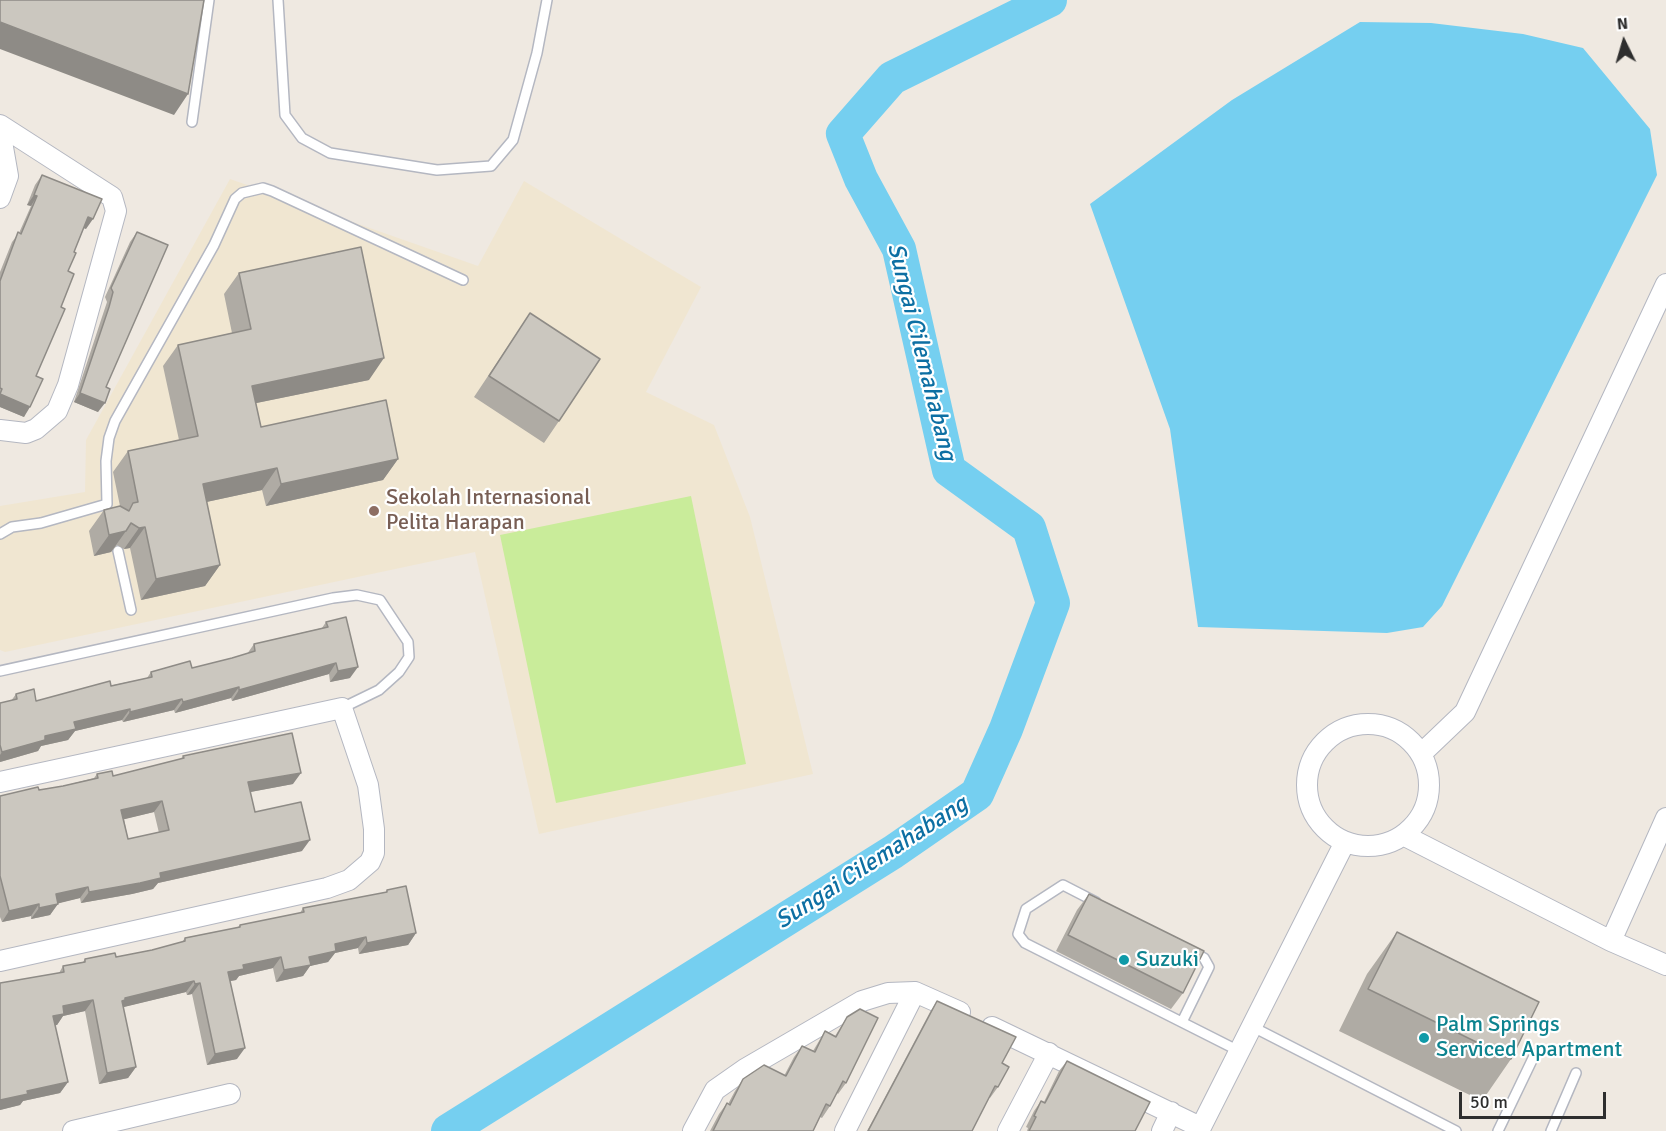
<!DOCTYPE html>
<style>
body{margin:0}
#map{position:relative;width:1666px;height:1131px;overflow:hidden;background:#efe9e1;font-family:Signika,sans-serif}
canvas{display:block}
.north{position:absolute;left:1594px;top:12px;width:60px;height:60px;-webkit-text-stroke:4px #fff;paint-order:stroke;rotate:355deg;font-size:16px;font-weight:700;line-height:24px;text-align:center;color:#2e2e2e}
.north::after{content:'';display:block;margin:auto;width:21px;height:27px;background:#2e2e2e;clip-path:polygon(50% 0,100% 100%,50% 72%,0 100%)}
.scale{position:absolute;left:1459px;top:1092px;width:147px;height:27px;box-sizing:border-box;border:3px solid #2e2e2e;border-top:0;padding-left:8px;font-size:18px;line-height:21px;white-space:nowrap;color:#2e2e2e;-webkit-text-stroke:4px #fff;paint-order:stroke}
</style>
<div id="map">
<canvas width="1666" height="1131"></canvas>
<div class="north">N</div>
<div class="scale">50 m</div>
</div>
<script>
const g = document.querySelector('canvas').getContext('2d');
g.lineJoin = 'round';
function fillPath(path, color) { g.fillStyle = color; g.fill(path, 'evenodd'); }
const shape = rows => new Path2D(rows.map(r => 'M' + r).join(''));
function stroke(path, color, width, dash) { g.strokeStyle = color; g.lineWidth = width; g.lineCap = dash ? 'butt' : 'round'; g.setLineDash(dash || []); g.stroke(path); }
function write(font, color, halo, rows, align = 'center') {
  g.font = font + ' Signika,sans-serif'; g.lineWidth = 4.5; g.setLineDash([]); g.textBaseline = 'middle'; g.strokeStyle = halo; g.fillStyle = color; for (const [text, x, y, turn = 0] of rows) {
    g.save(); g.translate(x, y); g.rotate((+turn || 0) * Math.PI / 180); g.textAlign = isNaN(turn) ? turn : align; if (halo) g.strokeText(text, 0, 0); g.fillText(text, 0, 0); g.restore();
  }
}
fillPath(shape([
 [230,179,478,266,524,181,701,287,646,392,714,425,750,517,813,774,539,834,475,552,5,652,0,650,0,506,85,492,86,440]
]), '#f0e6d1');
fillPath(shape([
 [691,496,746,764,556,803,500,535]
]), '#c9ec9a');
fillPath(shape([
 [1360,22,1431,23,1523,34,1583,48,1650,129,1657,175,1442,606,1423,627,1387,633,1198,627,1170,429,1090,204,1232,100]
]), '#75cff0');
stroke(shape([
 [448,1131,893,852,977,794,1006,729,1053,603,1029,528,949,470,899,249,861,179,843,134,892,78,1050,0]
]), '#75cff0', 34);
const service = shape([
 [278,0,285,115,302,138,330,153,437,170,491,166,513,140,537,53,547,0],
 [192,122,209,0],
 [0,534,12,527,41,523,107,504,106,461,109,438,115,421,214,245,235,199,242,193,263,188,272,191,463,280],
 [118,551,131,610],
 [0,671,333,598,357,595,380,600,408,642,409,657,399,672,379,690,342,708],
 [1096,902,1063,885,1026,909,1018,934,1025,943,1239,1051],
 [1182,1022,1209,967,1204,958,1190,951],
 [1251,1026,1456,1131],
 [1498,1131,1535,1054],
 [1551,1131,1576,1073]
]);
const minor = shape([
 [0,125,112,197,116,211,68,385,57,411,36,429,26,433,0,430],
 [0,130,8,176,0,198],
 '1307 785a61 61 0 1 1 122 0a61 61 0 1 1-122 0Z',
 [1421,754,1465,712,1666,284],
 [0,782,342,708,368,785,374,829,374,853,370,862,349,880,327,888,0,961],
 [1403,835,1611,941,1666,818],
 [1611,941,1666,965],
 [992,1027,1200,1127],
 [73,1131,230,1094],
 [693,1131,715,1090,745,1069,862,1001,888,993,915,992,960,1012],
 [845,1131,915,992],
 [1008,1131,1049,1053],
 [1162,1131,1171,1112],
 [1199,1131,1345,842]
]);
stroke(service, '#b4b7c1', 12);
stroke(minor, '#b4b7c1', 22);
stroke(service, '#fff', 9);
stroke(minor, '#fff', 20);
fillPath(shape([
 [42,175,86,229,84,228,74,252,68,271,61,307,36,376,24,417,0,407,0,272,12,242,19,233,31,206,27,205,35,185],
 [137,232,106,387,98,412,74,402,102,317,107,302,105,297,130,242],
 [239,273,369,380,256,403,261,427,398,459,383,480,266,506,262,490,206,502,220,565,205,586,141,600,130,548,124,549,117,545,111,552,94,556,89,531,104,510,120,506,113,472,128,451,179,440,163,366,178,345,232,333,224,294],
 [530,313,559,421,544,443,474,397],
 [326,622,350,678,330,682,329,674,232,701,231,698,175,713,174,710,123,722,122,720,100,725,75,731,68,740,41,746,38,751,0,762,0,703,11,701,16,694,36,701,147,678,151,672,192,668,247,654,254,644,322,628],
 [183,756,293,784,250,792,255,812,302,851,158,883,153,889,132,894,81,903,80,898,58,903,50,915,31,919,31,916,2,922,0,917,0,796,63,786,94,778,97,774,113,776,181,759],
 [154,812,159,833,128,839,124,819],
 [387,890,416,933,408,945,359,954,358,948,335,953,328,962,310,966,303,976,276,982,273,968,239,976,236,980,230,981,237,1059,207,1065,192,994,187,995,186,992,123,1007,136,1067,128,1078,99,1084,85,1011,63,1016,57,1025,55,1025,68,1082,60,1093,23,1101,20,1105,0,1110,0,983,59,973,63,966,83,962,85,959,116,957,152,950,182,942,185,938,237,928,240,925,300,913,303,908,385,893],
 [1089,894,1183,993,1171,1009,1056,951,1077,910],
 [1397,932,1511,1059,1482,1101,1339,1031,1367,974],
 [937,1001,1002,1063,998,1087,990,1098,989,1097,972,1131,867,1131,930,1012],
 [847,1017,846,1083,838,1094,837,1093,830,1106,822,1118,820,1117,813,1131,710,1131,719,1114,727,1103,728,1104,735,1091,743,1079,784,1076,794,1057,802,1046,813,1051,825,1031,835,1036],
 [1067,1061,1135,1131,1027,1131,1028,1128,1026,1127,1034,1111,1041,1101,1044,1102,1059,1071]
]), '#afaba4');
fillPath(shape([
 [0,22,188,94,174,115,0,49],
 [34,195,37,196,31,206,27,205],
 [88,217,93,219,86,229,81,227],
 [384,358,369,380,237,407,252,386],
 [80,393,105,403,98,412,74,402],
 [0,394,30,407,24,417,0,407],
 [398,459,383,480,266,506,281,484],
 [277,468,262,490,188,506,203,484],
 [145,527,130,548,124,549,139,528],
 [126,531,111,552,94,556,109,535],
 [220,565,205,586,141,600,156,579],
 [336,663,329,674,232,701,239,690],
 [358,667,350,678,330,682,338,671],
 [239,687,231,698,175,713,183,702],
 [182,699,174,710,123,722,130,712],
 [130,709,122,720,75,731,68,740,41,746,38,751,0,762,0,755,2,752,45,736,74,722],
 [301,773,293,784,240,794,248,782],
 [162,801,154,812,113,822,121,810],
 [310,840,302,851,158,883,153,889,132,894,81,903,89,892,160,873],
 [88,887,80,898,48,906,56,894],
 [39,904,31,916,2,922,9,911],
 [58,904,50,915,31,919,39,908],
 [416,933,408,945,359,954,367,943],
 [366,937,358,948,335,953,328,962,310,966,303,976,276,982,284,970,335,944],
 [281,957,273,968,239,976,236,980,220,983,228,972,243,965],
 [194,981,186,992,120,1008,114,1012,125,998],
 [200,983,192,994,187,995,195,984],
 [93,1000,85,1011,63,1016,57,1025,45,1027,53,1016,63,1006],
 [245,1048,237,1059,207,1065,215,1054],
 [136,1067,128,1078,99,1084,107,1073],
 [68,1082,60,1093,23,1101,20,1105,0,1110,0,1100,27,1091]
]), '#8e8b86');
const building = shape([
 [0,0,204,0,188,94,0,22,0,0],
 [42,175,102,199,93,219,88,217,74,252,76,253,68,271,74,274,61,307,65,309,36,376,43,379,30,407,0,394,2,389,0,388,0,281,18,232,21,234,37,196,34,195,42,175],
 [137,232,168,245,106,387,110,389,105,403,80,393,109,307,113,292,111,288,137,232],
 [361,247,384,358,252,386,261,427,386,400,398,459,281,484,277,468,203,484,220,565,156,579,145,527,139,528,131,523,126,531,109,535,104,510,120,506,129,511,133,503,138,502,128,451,198,436,178,345,251,329,239,273,361,247],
 [530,313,600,359,559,421,489,376,530,313],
 [346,617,358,667,338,671,336,663,239,690,239,687,183,702,182,699,130,712,130,709,108,714,74,722,76,729,45,736,45,740,2,752,0,745,0,703,17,699,16,694,34,689,36,701,110,681,111,686,152,677,151,672,190,661,192,668,232,658,255,651,254,644,328,627,326,622,346,617],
 [292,733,301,773,248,782,255,812,301,802,310,840,160,873,161,878,140,883,89,892,88,887,56,894,58,904,39,908,39,904,9,911,0,876,0,796,38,787,39,790,63,786,98,778,97,774,112,771,113,776,184,758,183,756,292,733],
 [162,801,169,830,128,839,121,810,162,801],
 [406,886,416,933,367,943,366,937,335,944,336,951,309,957,311,965,284,970,281,957,243,965,244,969,228,972,245,1048,215,1054,200,983,195,984,194,981,125,998,125,1000,122,1001,136,1067,107,1073,93,1000,63,1006,64,1014,53,1016,68,1082,27,1091,28,1094,0,1100,0,983,64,972,63,966,85,962,85,959,115,953,116,957,152,950,185,941,185,938,240,927,240,925,304,912,303,908,387,892,387,890,406,886],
 [1089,894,1204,951,1183,993,1068,935,1089,894],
 [1397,932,1539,1002,1511,1059,1368,989,1397,932],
 [937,1001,1016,1037,1002,1063,1009,1067,998,1087,995,1086,972,1131,868,1131,937,1001],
 [860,1009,878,1018,846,1083,843,1081,830,1106,826,1104,813,1131,713,1131,727,1103,730,1105,743,1079,764,1065,786,1076,802,1046,815,1052,825,1031,836,1037,847,1017,860,1009],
 [1067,1061,1150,1102,1135,1131,1029,1131,1036,1117,1034,1116,1041,1101,1045,1103,1067,1061]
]);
fillPath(building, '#cbc7bf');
stroke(building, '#8e8b86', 1.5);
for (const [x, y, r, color] of [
 [374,511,6,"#8d6e63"],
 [1124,960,6,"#0f9aa8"],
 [1424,1038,6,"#0f9aa8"]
]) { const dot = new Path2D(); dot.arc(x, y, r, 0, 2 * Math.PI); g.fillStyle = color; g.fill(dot); stroke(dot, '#fff', 2); }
write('22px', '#785e54', '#fff', [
 ["Sekolah Internasional",386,498],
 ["Pelita Harapan",386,523]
], 'left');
write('22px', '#0d838f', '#fff', [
 ["Suzuki",1136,960],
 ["Palm Springs",1436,1025],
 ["Serviced Apartment",1436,1050]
], 'left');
write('italic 24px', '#0d6fa3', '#fff', [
 ["Sungai Cilemahabang",921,352,76],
 ["Sungai Cilemahabang",872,863,-33]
]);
</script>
